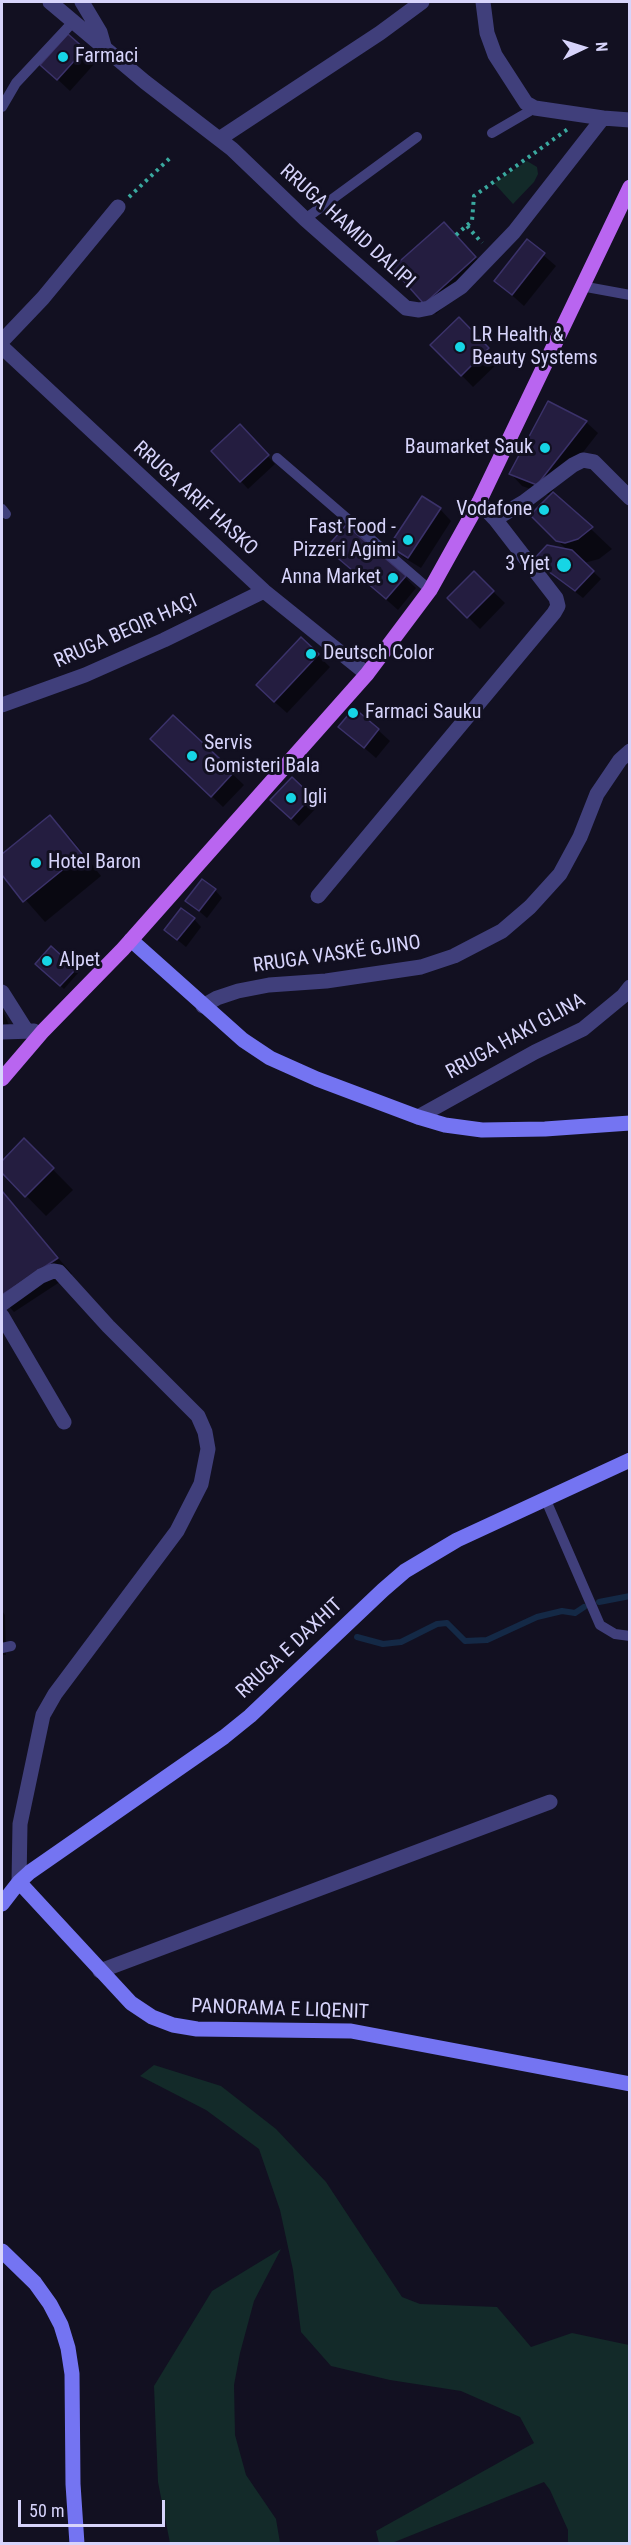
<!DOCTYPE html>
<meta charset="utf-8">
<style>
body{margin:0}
#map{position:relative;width:631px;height:2545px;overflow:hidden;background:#121021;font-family:"Roboto Condensed",sans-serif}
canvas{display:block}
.frame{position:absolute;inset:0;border:3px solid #d7d4fb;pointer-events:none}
.north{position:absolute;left:553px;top:18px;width:60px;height:60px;-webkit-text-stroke:4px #121021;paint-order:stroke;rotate:86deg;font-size:16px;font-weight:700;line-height:24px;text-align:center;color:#d7d4fb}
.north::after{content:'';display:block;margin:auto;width:21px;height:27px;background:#d7d4fb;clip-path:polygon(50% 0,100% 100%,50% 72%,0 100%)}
.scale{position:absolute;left:18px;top:2500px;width:147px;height:27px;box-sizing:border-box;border:3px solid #d7d4fb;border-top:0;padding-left:8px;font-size:18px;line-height:21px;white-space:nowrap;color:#d7d4fb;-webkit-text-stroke:4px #121021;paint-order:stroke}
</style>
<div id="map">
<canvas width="631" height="2545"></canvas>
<div class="frame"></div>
<div class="north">N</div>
<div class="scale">50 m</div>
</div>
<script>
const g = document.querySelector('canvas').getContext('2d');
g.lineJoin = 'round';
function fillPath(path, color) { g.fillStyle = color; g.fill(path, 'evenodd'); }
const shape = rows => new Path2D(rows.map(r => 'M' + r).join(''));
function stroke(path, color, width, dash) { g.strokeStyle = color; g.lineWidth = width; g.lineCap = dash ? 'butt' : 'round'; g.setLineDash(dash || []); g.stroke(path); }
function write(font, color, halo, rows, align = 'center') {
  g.font = font + ' "Roboto Condensed",sans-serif'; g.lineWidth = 6; g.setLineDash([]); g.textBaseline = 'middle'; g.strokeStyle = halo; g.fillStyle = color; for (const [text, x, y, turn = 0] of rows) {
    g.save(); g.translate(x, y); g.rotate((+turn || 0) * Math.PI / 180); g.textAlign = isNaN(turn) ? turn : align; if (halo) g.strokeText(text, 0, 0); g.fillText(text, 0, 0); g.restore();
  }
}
fillPath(shape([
 [527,161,537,167,538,174,534,182,513,204,494,183],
 [154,2065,221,2086,276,2129,326,2182,402,2297,420,2304,497,2307,531,2347,572,2333,629,2345,629,2543,568,2543,568,2530,550,2490,544,2482,392,2543,379,2543,376,2531,534,2443,520,2417,461,2391,390,2380,331,2366,301,2332,293,2270,280,2210,259,2149,206,2110,140,2076],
 [281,2249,254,2301,240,2353,234,2385,235,2435,246,2475,276,2519,280,2543,170,2543,158,2482,154,2386,212,2291]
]), '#132a29');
fillPath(shape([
 [68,36,96,62,70,91,54,76],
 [456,235,486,269,436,314,425,303],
 [527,241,556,266,524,306,496,281],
 [459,320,500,361,473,387,433,346],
 [586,422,598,433,552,492,612,549,599,559,584,563,601,579,583,598,535,560,568,551,532,515,551,496,522,486,511,474],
 [247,434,275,464,248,489,213,451],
 [440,509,451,521,421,568,403,557,391,545],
 [328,548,405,577,416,588,398,610],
 [474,573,505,603,480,629,449,598],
 [301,639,330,667,287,713,269,697],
 [173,717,244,785,223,807,164,750],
 [340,727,378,730,390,741,376,758],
 [292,779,319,805,299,826,272,800],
 [49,817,70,837,101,876,45,922,2,873,2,856],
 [215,890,222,898,207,918,187,901],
 [194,919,201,927,186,947,174,937],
 [51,949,78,973,64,989,37,964],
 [2,1009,10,1027,2,1031],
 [24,1140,73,1190,46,1216,2,1171,2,1163],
 [2,1193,72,1274,14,1312,2,1299],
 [2,1611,5,1615,6,1655,2,1655]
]), '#0007');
stroke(shape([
 [599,1602,630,1596],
 [357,1637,383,1644,401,1642,437,1624,447,1623,465,1641,487,1640,537,1617,562,1611,575,1613,584,1607]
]), '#142946', 6);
const building = shape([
 [68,34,85,49,57,80,40,65,68,34],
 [444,222,476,257,424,304,392,268,444,222],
 [527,239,545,253,512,295,494,281,527,239],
 [459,317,489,348,461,376,430,345,459,317],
 [548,401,587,421,537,485,509,474,548,401],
 [240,424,269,455,240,482,211,451,240,424],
 [553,492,593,527,578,539,565,543,556,541,530,515,553,492],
 [422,496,441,508,408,558,389,546,422,496],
 [346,525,406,576,386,599,326,548,346,525],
 [547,545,572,550,594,571,575,591,533,560,547,545],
 [474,571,494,591,467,618,447,598,474,571],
 [301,637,319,654,274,702,256,685,301,637],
 [354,708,379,729,364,748,338,727,354,708],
 [173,715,234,772,211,797,150,739,173,715],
 [292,777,312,796,291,819,270,800,292,777],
 [50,815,82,854,23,902,2,875,2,854,50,815],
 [202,879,216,889,199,911,185,901,202,879],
 [181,908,195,918,177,940,164,930,181,908],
 [51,946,76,969,60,986,35,964,51,946],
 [24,1138,54,1168,25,1197,2,1173,2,1161,24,1138],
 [2,1191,58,1258,2,1295,2,1191]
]);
fillPath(building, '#241d40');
stroke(building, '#3b326a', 1.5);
stroke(shape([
 [129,197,170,158],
 [467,226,482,243],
 [456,235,472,221,474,196,568,129]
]), '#3aa99f', 4, [3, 4.5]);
stroke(shape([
 [2,107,16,83,73,22],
 [492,133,535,108],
 [305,219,417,137],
 [581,286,630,295],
 [277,458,430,590],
 [2,509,6,514],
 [545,1498,600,1625,615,1634,630,1636],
 [2,1648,11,1646]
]), '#403f7b', 10);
stroke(shape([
 [50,2,145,82,232,149,305,219,406,308,419,310,429,308,461,287,514,232,603,118,630,120],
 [82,2,100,32,104,46],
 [483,2,487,33,495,55,526,103,535,108,603,118],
 [219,139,380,33,422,2],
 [2,341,43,298,118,207],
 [2,347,264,591,367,674],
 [495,519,524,502,573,465,583,460,594,462,630,498],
 [2,705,85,675,164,640,264,591],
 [318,896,554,613,558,606,556,598,495,519,479,502],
 [2,992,26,1030],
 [203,1006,217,998,238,991,269,985,326,981,421,967,454,956,502,931,530,907,560,874,580,837,597,794,620,760,630,751],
 [2,1032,34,1031],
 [418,1117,535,1052,583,1029,623,996,630,987],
 [2,1304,41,1276,53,1271,59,1272,108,1326,198,1416,205,1432,208,1449,201,1484,177,1531,55,1694,43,1715,20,1824,19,1882],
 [2,1316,64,1422],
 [100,1971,550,1802]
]), '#403f7b', 15);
stroke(shape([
 [131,940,243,1040,270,1058,317,1079,418,1117,445,1125,482,1130,545,1129,630,1123],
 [19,1882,131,2003,152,2017,173,2025,197,2029,351,2031,630,2084],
 [2,1904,19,1882,30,1872,224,1737,250,1716,383,1590,405,1571,457,1540,630,1460],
 [2,2251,35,2283,50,2304,61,2325,68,2348,72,2374,73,2484,77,2544]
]), '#7474f2', 15);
stroke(shape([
 [2,1079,43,1031,123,949,367,674,430,590,479,502,630,187]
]), '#b965f0', 15);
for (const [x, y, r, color] of [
 [63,57,6,"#16d5e5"],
 [460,347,6,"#16d5e5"],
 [545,448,6,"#16d5e5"],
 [544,510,6,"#16d5e5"],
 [408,540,6,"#16d5e5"],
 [564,565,8,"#16d5e5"],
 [393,578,6,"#16d5e5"],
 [311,654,6,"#16d5e5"],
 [353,713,6,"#16d5e5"],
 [192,756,6,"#16d5e5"],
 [291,798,6,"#16d5e5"],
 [36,863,6,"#16d5e5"],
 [47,961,6,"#16d5e5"]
]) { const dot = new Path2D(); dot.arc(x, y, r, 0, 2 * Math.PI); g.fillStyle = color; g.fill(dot); stroke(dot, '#121021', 2); }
write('20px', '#d7d4fb', '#121021', [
 ["Farmaci",75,57],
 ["LR Health &",472,336],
 ["Beauty Systems",472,359],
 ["Baumarket Sauk",533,448,"right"],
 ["Vodafone",532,510,"right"],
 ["Fast Food -",396,528,"right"],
 ["Pizzeri Agimi",396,551,"right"],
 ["3 Yjet",550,565,"right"],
 ["Anna Market",381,578,"right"],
 ["Deutsch Color",323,654],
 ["Farmaci Sauku",365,713],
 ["Servis",204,744],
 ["Gomisteri Bala",204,767],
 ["Igli",303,798],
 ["Hotel Baron",48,863],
 ["Alpet",59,961]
], 'left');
write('20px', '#d7d4fb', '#121021', [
 ["RRUGA HAMID DALIPI",347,227,42],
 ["RRUGA ARIF HASKO",195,499,42],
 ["RRUGA BEQIR HAÇI",126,632,-24],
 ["RRUGA VASKË GJINO",337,955,-8],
 ["RRUGA HAKI GLINA",516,1037,-29],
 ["RRUGA E DAXHIT",290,1649,-43],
 ["PANORAMA E LIQENIT",280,2010,2]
]);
</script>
